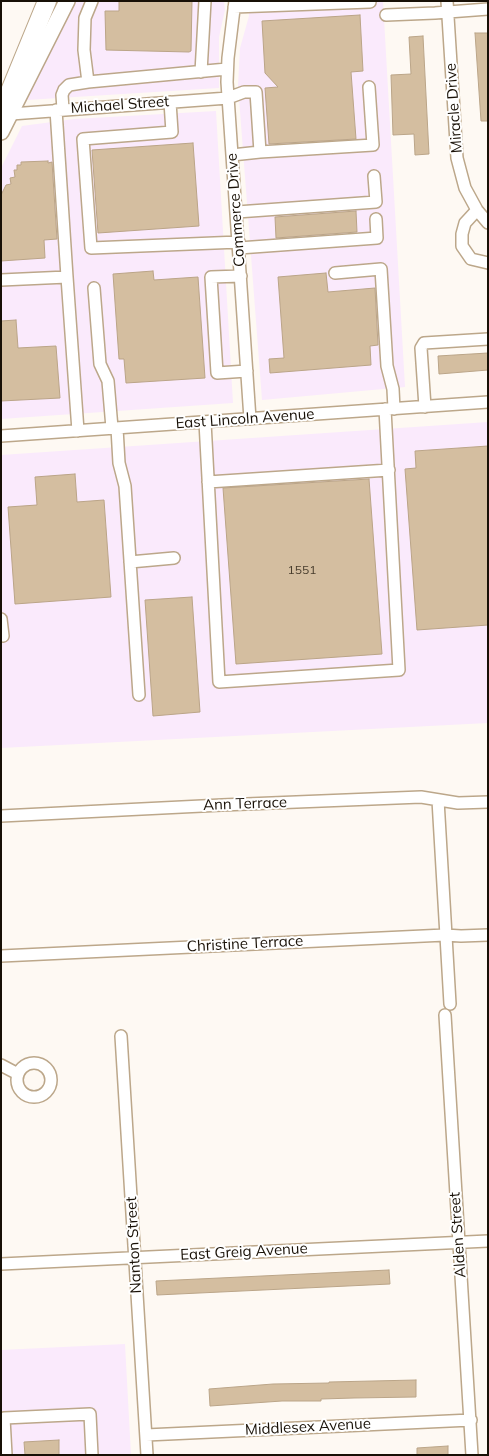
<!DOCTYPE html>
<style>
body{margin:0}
#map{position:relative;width:489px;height:1456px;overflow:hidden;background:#fef9f3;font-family:Mulish,sans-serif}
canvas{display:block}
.frame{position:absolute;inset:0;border:2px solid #181006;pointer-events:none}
</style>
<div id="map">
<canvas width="489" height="1456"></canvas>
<div class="frame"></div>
</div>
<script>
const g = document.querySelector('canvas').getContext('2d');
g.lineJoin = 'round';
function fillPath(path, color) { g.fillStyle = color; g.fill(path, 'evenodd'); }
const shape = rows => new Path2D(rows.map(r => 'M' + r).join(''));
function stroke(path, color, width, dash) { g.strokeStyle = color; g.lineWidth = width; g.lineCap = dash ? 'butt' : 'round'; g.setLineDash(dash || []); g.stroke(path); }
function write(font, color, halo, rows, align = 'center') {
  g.font = font + ' Mulish,sans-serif'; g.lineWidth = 4; g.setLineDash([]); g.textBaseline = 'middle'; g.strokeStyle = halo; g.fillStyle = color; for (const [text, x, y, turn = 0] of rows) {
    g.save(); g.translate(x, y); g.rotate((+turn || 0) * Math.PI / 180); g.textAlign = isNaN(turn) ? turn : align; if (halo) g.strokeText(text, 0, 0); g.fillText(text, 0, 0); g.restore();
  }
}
fillPath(shape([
 [75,1,224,1,225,10,219,37,219,88,27,100],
 [248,1,383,1,405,387,262,400,238,85,240,48,249,16],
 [216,111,233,403,1,419,1,168,22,126,74,119],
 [488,422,488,723,1,748,1,455],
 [125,1344,131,1455,1,1455,1,1350]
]), '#faeafc');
const building = shape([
 [119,1,192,1,191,51,189,52,106,50,105,11,119,11,119,1],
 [360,15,363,71,351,72,356,139,269,144,265,88,278,87,265,73,262,21,360,15],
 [475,33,488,33,488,121,481,121,475,33],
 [423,36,429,154,415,155,414,134,393,135,391,75,411,74,409,37,423,36],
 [193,143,199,226,98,233,92,150,193,143],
 [48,161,48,163,52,162,57,239,44,240,45,258,1,261,1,195,6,185,11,184,10,178,15,177,14,170,17,170,17,165,21,165,21,162,48,161],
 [356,211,357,232,276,238,275,217,356,211],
 [153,271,154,280,198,277,205,378,126,383,124,359,119,359,113,274,153,271],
 [326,273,328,292,375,288,378,345,370,346,371,365,270,373,269,359,284,358,278,277,326,273],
 [16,320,18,348,56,346,60,398,1,401,1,321,16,320],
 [488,353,488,370,439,374,438,356,488,353],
 [488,446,488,625,417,630,405,469,416,468,415,451,488,446],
 [75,474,77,502,104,500,111,597,15,604,8,507,37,505,35,477,75,474],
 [369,479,382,654,236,664,223,488,369,479],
 [192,597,200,712,153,716,145,600,192,597],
 [389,1270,390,1284,157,1295,156,1281,389,1270],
 [416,1380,416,1397,354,1398,321,1399,321,1401,282,1401,210,1406,209,1389,273,1384,329,1383,329,1382,416,1380],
 [59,1440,59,1455,25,1455,24,1442,59,1440],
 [448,1446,448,1455,417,1455,417,1448,448,1446]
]);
fillPath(building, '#d4bea0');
stroke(building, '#bba588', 1);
const minor = shape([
 [92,1,85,18,84,50,88,82,227,69],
 [235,1,228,58,227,82,250,419],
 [447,1,457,158,465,188,477,210,488,223],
 [234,7,370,2],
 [386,15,435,13,488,9],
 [201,72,205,1],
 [170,102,172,132,83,139,91,248,239,242],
 [63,109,62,95,64,90,69,85,88,82],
 [11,114,228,98,244,92,256,92,260,152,232,155],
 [260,152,373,145,369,87],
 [477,210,465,223,462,234,462,246,471,259,488,263],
 [237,212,376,202,374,176],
 [239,248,377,238,376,219],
 [335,273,381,269,387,366,393,389,394,409],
 [241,276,211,277,217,373,247,371],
 [67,277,78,431],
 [1,280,67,277,56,110],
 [94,288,100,364,108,381,112,428],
 [425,407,421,348,424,343,488,339],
 [205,422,219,682,399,670,385,409],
 [117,428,119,463,125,486,139,695],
 [1,436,488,402],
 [208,482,389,470],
 [130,562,174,558],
 [1,619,3,636],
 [438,800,450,1004],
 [1,816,222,805,421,797,458,803,488,802],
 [1,956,445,935,461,936,488,935],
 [445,1015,472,1455],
 [121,1036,147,1455],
 '17 1080a17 17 0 1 1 34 0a17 17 0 1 1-34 0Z',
 [1,1065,18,1074],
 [1,1264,488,1241],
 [146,1435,471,1420],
 [6,1455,4,1418,90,1414,92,1455]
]);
const major = shape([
 [1,132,67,1]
]);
const highway = shape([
 [1,113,47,1]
]);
stroke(minor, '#bca78a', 14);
stroke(major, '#bca78a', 18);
stroke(highway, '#bca78a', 20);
stroke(minor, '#fff', 11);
stroke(major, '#fff', 15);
stroke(highway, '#fff', 18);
write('12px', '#473c2c', null, [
 ["1551",302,570]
]);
write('15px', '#181006', '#fff', [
 ["Michael Street",120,105,-4],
 ["Miracle Drive",454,108,-94],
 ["Commerce Drive",236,210,-94],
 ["East Lincoln Avenue",245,419,-4],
 ["Ann Terrace",245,804,-2],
 ["Christine Terrace",245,944,-3],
 ["Alden Street",458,1235,-94],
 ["Nanton Street",134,1245,-93],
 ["East Greig Avenue",244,1252,-3],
 ["Middlesex Avenue",308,1427,-3]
]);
</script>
